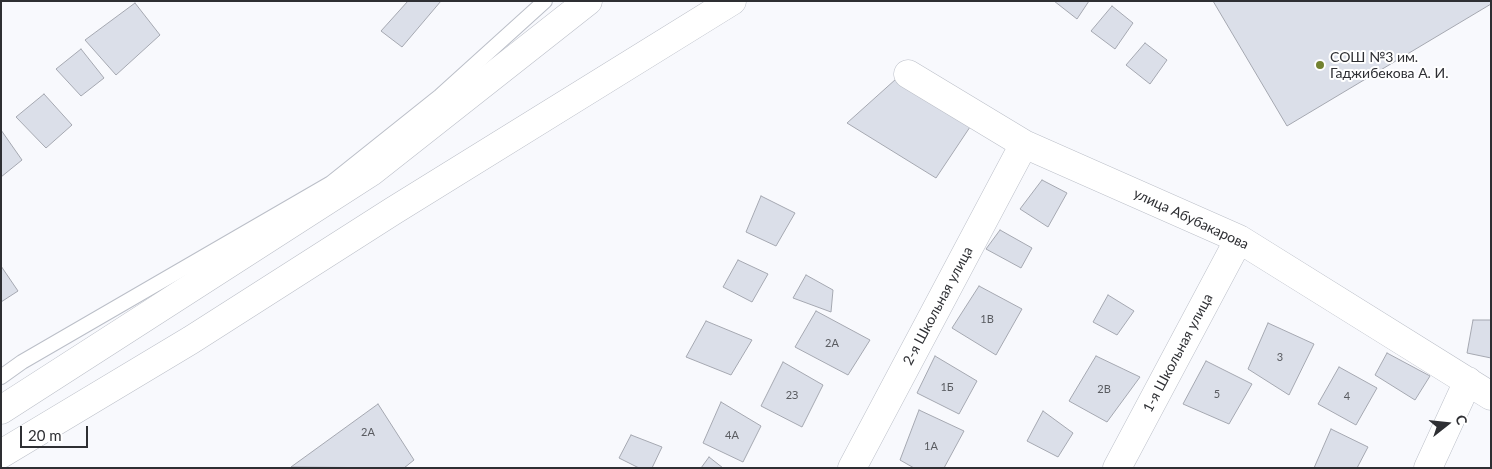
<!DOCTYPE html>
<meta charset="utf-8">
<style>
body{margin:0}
#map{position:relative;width:1492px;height:469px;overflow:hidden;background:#f8f9fd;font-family:Lato,sans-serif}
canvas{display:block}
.frame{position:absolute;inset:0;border:2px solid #2e2f33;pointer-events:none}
.north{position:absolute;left:1422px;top:399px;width:50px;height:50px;-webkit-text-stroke:4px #fff;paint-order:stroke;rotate:74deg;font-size:14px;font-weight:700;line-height:20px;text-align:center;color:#2e2f33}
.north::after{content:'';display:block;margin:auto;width:18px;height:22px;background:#2e2f33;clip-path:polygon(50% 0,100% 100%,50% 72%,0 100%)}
.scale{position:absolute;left:20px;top:426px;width:68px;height:22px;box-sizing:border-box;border:2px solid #2e2f33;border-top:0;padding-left:6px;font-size:15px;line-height:18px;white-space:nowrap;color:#2e2f33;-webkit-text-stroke:4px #fff;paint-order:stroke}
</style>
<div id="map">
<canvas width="1492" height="469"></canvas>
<div class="frame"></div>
<div class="north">С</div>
<div class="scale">20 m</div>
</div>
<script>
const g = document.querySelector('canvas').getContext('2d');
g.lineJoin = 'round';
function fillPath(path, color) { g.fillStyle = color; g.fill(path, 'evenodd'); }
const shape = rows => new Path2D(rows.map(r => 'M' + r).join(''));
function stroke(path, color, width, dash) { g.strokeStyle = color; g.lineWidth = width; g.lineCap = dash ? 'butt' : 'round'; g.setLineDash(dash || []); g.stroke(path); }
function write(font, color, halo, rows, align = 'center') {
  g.font = font + ' Lato,sans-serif'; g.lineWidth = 4; g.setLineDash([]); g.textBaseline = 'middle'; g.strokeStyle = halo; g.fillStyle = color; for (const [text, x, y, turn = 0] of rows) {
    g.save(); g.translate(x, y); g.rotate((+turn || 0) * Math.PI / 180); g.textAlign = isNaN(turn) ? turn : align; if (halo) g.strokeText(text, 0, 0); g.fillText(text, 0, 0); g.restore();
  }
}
const building = shape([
 [408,1,441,1,402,47,381,31,408,1],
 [1054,1,1089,1,1077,19,1054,1],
 [1213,1,1491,1,1491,4,1287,126,1213,1],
 [135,3,160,35,116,75,85,40,135,3],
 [1112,6,1133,23,1115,49,1091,31,1112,6],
 [1145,43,1167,60,1150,84,1126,65,1145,43],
 [81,49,104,78,81,96,56,69,81,49],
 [896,79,972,124,936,178,847,123,896,79],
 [44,94,72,125,46,148,16,117,44,94],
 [1,130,22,160,1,177,1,130],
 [1042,180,1067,193,1048,227,1020,209,1042,180],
 [761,196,795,213,776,246,746,232,761,196],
 [1000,230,1032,248,1021,268,986,249,1000,230],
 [738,260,768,274,752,302,723,287,738,260],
 [1,266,18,291,1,302,1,266],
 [806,275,833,290,831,312,793,298,806,275],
 [979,286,1022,309,996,355,952,328,979,286],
 [1108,295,1134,311,1117,335,1093,322,1108,295],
 [816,311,870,340,848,375,795,347,816,311],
 [1473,320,1491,320,1491,358,1467,353,1473,320],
 [706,321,752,340,731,375,686,357,706,321],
 [1268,323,1314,344,1289,395,1248,369,1268,323],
 [1387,353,1430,376,1415,400,1375,375,1387,353],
 [935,356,977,381,959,414,917,393,935,356],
 [1096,356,1140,377,1107,422,1069,401,1096,356],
 [1206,361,1252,384,1229,424,1183,404,1206,361],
 [783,362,823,385,802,427,761,406,783,362],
 [1339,367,1377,388,1356,425,1318,404,1339,367],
 [721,402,761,426,743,462,703,443,721,402],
 [378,404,414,460,404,468,291,467,378,404],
 [919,410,964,431,944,468,914,468,900,460,919,410],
 [1043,411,1073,433,1058,457,1027,441,1043,411],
 [1331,429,1368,447,1357,468,1314,468,1331,429],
 [631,435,662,447,652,468,639,468,619,458,631,435],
 [709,457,723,468,701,468,709,457]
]);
fillPath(building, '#dbdfe9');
stroke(building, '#a5a8b1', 1);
const service = shape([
 [1,377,22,362,331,183,440,96,545,1]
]);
const minor = shape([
 [908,74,1024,144,1239,239,1491,396],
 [852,468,1024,144],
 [1117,468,1239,239],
 [1428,468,1468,381]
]);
const primary = shape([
 [1,410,371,172,588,1],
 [1,454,191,340,393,211,732,1]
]);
stroke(service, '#bbbfc8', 16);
stroke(minor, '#bbbfc8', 29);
stroke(primary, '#bbbfc8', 29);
stroke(service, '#fff', 14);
stroke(minor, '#fff', 28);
stroke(primary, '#fff', 28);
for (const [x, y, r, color] of [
 [1320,65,5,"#738230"]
]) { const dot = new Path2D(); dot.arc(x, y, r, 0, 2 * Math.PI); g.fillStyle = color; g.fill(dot); stroke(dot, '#fff', 2); }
write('11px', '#595b60', null, [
 ["1В",987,319],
 ["2А",832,343],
 ["3",1280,357],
 ["1Б",947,387],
 ["2В",1104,389],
 ["5",1217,394],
 ["2З",792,395],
 ["4",1347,396],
 ["2А",368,432],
 ["4А",732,435],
 ["1А",931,446]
]);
write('14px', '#2e2f33', '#fff', [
 ["СОШ №3 им.",1330,57],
 ["Гаджибекова А. И.",1330,73]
], 'left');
write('14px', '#2e2f33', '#fff', [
 ["улица Абубакарова",1191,219,25],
 ["2-я Школьная улица",938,306,-62],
 ["1-я Школьная улица",1178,353,-62]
]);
</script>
